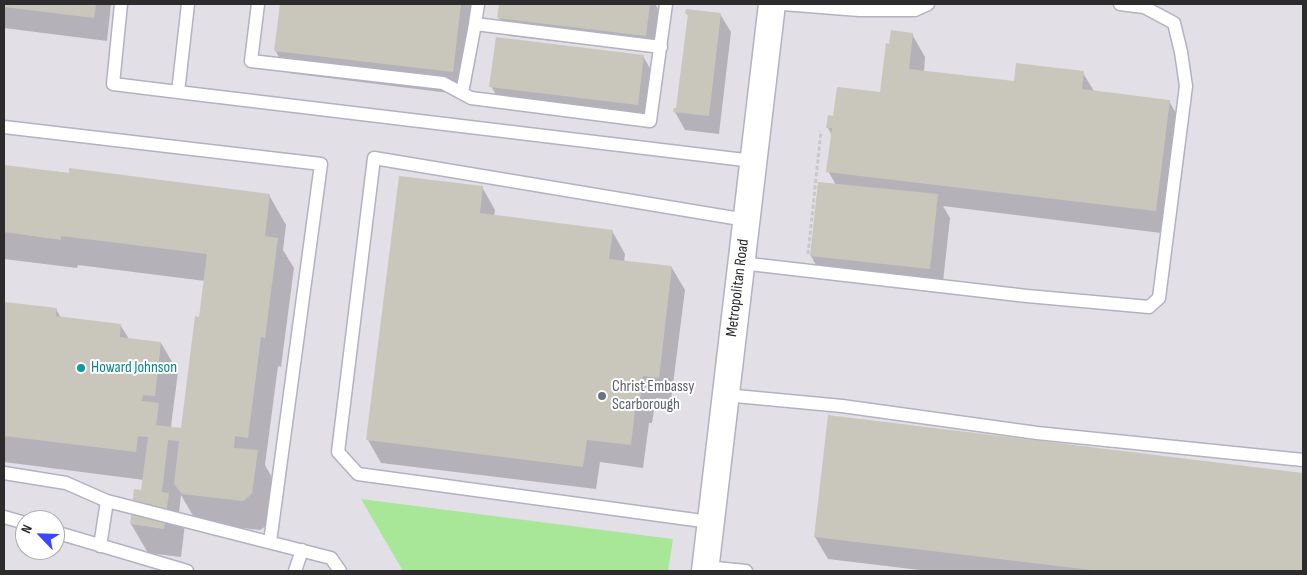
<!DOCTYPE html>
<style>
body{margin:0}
#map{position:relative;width:1307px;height:575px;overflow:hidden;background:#eee9de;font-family:"Sofia Sans Condensed",sans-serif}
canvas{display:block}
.frame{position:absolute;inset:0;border:5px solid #2c2c2c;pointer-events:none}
.north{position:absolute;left:15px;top:510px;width:50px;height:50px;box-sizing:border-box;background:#fff;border:1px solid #ababab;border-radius:50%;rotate:294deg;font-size:14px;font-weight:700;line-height:20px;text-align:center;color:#2c2c2c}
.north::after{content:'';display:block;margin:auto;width:18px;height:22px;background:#3a46ff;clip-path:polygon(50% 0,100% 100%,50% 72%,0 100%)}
</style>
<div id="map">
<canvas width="1307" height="575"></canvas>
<div class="frame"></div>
<div class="north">N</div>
</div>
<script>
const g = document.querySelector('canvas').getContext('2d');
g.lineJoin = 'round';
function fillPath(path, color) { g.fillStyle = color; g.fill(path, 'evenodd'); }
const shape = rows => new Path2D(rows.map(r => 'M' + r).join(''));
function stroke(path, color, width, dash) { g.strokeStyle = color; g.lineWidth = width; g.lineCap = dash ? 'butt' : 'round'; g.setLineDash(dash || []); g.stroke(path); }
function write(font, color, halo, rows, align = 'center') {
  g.font = font + ' "Sofia Sans Condensed",sans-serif'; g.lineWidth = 4; g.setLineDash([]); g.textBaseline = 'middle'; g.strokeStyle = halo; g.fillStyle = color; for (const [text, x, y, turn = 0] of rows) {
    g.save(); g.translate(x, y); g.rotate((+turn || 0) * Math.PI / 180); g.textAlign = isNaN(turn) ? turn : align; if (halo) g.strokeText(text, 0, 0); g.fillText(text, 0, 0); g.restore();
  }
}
fillPath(shape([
 [4,4,1303,4,1303,571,4,571],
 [25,520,55,520,55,550,25,550]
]), '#e2dfe7');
fillPath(shape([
 [361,499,673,539,668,571,403,571]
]), '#a9e798');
fillPath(shape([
 [4,4,111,4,107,41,4,28],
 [281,4,476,4,465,95,288,73,275,50],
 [500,4,655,4,661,14,656,53,509,36,499,18],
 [687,14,720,14,731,32,719,134,685,130,675,112,677,110,689,17],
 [912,34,925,57,924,72,1015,83,1083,73,1094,91,1169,101,1182,124,1169,234,943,206,950,218,942,291,824,279,811,256,819,184,836,185,828,171,832,136,828,128,834,117,882,93,890,45],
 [643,56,656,79,651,127,504,109,491,86],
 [4,166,269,195,286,225,283,250,294,268,281,367,278,366,265,465,274,481,269,524,260,530,200,523,192,514,181,495,179,513,185,524,181,557,148,553,131,524,142,491,144,480,4,462,4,303,56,309,61,318,121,326,129,339,161,343,178,372,171,426,172,429,182,430,205,281,78,265,77,268,4,259],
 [482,187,495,210,494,216,612,231,625,254,624,262,672,268,685,290,671,400,656,398,652,423,649,423,643,468,600,462,596,489,381,463,368,440],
 [829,417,1303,474,1303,571,928,571,828,559,815,537]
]), '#0003');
fillPath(shape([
 [4,4,96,4,94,18,4,7],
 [280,4,461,4,453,72,274,51],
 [499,4,650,4,646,36,497,18],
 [686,9,721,13,709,116,673,112,674,108,676,108,688,14,685,14],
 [891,30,913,33,909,69,1014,81,1016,63,1084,71,1082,89,1170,100,1156,211,826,172,832,128,826,128,828,115,833,116,837,87,880,92,886,43,889,44],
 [496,37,644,55,638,105,489,87],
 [4,165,69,173,69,168,270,194,265,236,278,238,265,338,261,337,248,438,235,436,234,448,258,450,252,494,243,501,182,494,174,484,179,441,168,440,162,492,169,493,164,529,130,524,134,489,141,490,148,437,138,436,136,452,4,436,4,302,57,308,56,316,121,324,120,337,161,342,155,396,143,395,142,401,159,403,156,425,181,428,195,316,199,317,207,254,61,236,61,240,4,232],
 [399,176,483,186,480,213,613,230,609,259,672,266,659,378,643,376,640,401,636,401,631,445,587,440,583,467,366,440],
 [818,182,938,194,930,269,810,256],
 [828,415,1303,473,1303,571,1100,571,814,537]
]), '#c9c7bc');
const service = shape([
 [121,4,113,84,178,92],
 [188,4,178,92,753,161],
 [258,4,251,61,443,83,471,98,650,121,666,4],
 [478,4,475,24,661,47],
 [783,4,859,10,915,10,928,4],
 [462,93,475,24],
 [4,127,321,164,270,542],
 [741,263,1027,296,1149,307,1159,298,1186,86,1181,52,1174,23,1144,7,1120,4],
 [725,395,842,406,1037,433,1303,460],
 [4,473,66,483,107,501,331,558,340,571],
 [4,517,25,523],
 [710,522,358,474,338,452,374,158,746,220],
 [55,532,187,571],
 [100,546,107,501],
 [705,567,746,571],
 [295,571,302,550]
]);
const minor = shape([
 [705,571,772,4]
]);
stroke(service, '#b2b2c0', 15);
stroke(minor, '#b2b2c0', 29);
stroke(shape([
 [808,254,821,131]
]), '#c8c8c8', 3, [4, 2.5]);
stroke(service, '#fff', 12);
stroke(minor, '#fff', 26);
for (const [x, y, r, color] of [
 [81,368,5,"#0f9aa8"],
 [602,396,5,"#6b7280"]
]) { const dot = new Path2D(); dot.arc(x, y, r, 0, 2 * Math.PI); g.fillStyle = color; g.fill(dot); stroke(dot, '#fff', 2); }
write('16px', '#2c2c2c', '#fff', [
 ["Metropolitan Road",738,288,-83]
]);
write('16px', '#0d838f', '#fff', [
 ["Howard Johnson",91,368]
], 'left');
write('16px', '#5b616d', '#fff', [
 ["Christ Embassy",612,387],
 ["Scarborough",612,405]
], 'left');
</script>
